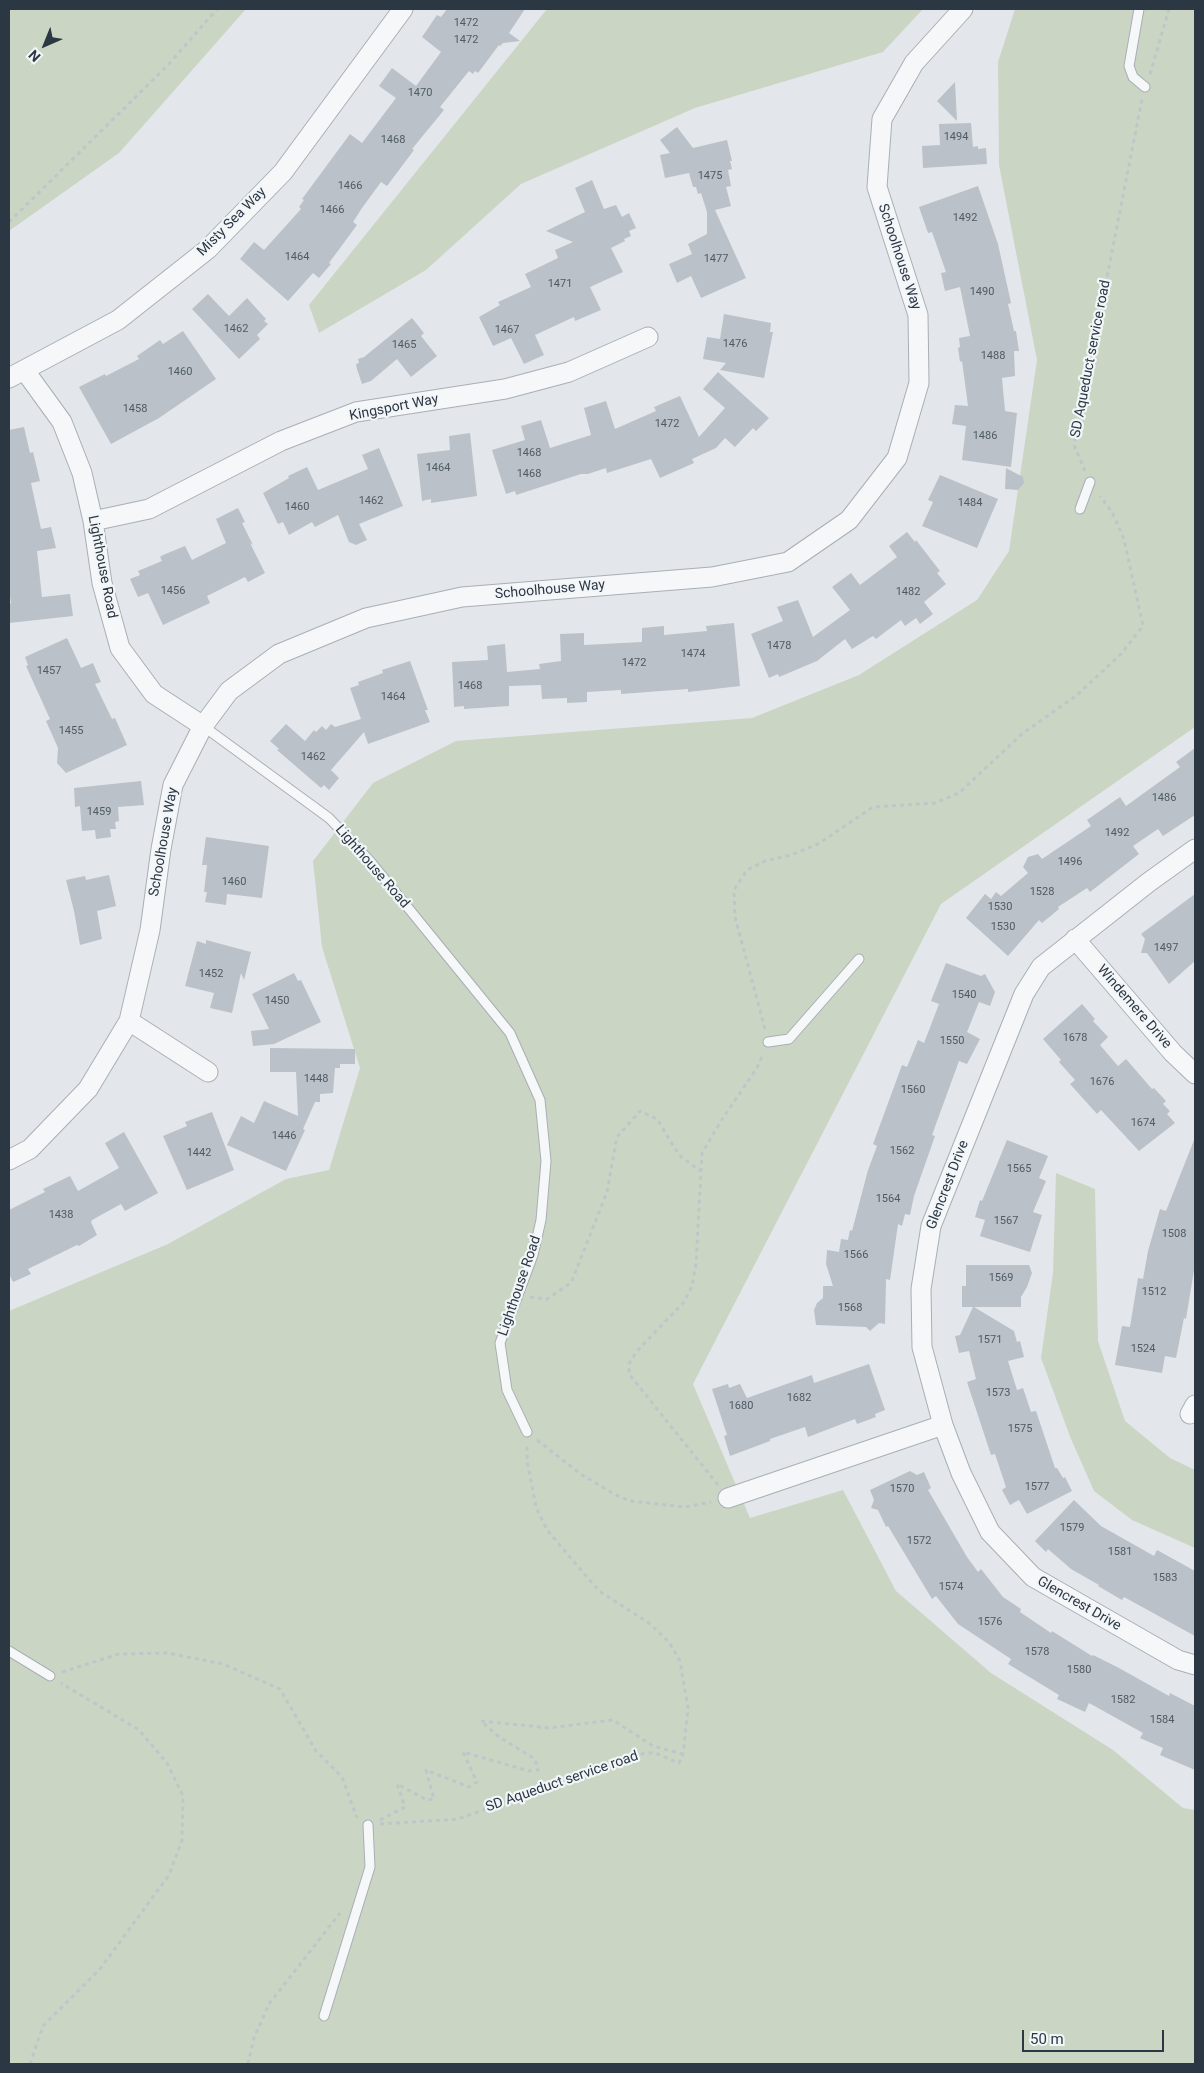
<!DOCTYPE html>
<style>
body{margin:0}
#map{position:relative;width:1204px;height:2073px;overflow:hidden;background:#e3e7eb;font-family:Roboto,sans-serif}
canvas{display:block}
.frame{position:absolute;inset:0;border:10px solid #2b3743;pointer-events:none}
.north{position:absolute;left:20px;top:20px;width:50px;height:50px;-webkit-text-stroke:4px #f3f6f8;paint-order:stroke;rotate:224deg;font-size:14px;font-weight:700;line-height:20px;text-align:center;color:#2b3743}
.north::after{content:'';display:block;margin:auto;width:18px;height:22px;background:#2b3743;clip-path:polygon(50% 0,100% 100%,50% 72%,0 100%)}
.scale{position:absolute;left:1022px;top:2030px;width:142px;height:22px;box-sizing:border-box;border:2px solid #2b3743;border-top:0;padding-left:6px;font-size:15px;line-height:18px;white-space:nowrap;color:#2b3743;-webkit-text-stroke:4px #f3f6f8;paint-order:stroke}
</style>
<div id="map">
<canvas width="1204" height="2073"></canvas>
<div class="frame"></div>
<div class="north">N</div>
<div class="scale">50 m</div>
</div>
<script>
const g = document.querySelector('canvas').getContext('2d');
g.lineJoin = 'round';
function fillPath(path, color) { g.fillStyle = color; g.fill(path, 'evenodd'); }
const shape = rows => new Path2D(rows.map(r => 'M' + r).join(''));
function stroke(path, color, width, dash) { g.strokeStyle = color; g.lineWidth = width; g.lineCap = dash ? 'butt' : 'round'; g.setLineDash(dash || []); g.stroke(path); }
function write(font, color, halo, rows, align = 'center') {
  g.font = font + ' Roboto,sans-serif'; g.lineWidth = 4.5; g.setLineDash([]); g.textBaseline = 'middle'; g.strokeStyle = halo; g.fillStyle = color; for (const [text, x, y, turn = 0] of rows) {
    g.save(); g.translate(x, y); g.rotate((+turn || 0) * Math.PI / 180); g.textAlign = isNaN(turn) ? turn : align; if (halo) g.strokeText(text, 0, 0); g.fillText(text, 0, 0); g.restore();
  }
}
fillPath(shape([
 [9,9,246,9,119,153,9,231],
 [547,9,923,9,883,52,695,108,521,184,426,270,319,333,309,305],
 [1015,9,1195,9,1195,727,941,904,693,1384,750,1518,843,1490,896,1591,991,1673,1113,1750,1183,1808,1195,1810,1195,2064,9,2064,9,1311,168,1244,286,1179,329,1170,360,1068,322,947,313,861,373,783,456,741,752,718,859,675,977,600,1009,551,1037,360,999,165,998,62],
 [1056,1173,1095,1189,1098,1341,1125,1421,1170,1458,1195,1470,1195,1548,1132,1520,1094,1491,1071,1439,1041,1358,1053,1273]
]), '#cbd5c4');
fillPath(shape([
 [447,9,525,9,509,33,520,41,503,43,500,46,499,45,478,73,475,71,473,74,469,71,440,107,444,110,412,149,414,150,387,186,381,182,362,208,353,222,357,225,329,263,331,264,319,278,313,273,288,301,240,259,254,242,264,250,301,209,299,207,304,200,302,199,350,134,362,143,396,98,379,86,392,68,416,86,441,52,422,37,437,15,441,17],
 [955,82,957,121,937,101],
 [971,123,973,147,978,146,978,149,986,148,987,164,923,168,922,146,940,145,939,124],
 [677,127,693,148,727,140,732,161,730,161,732,169,728,170,731,186,726,187,731,206,715,210,746,278,701,298,691,276,677,283,669,264,692,254,688,244,707,234,707,212,701,193,698,194,696,187,693,187,689,173,665,178,660,155,670,153,660,140],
 [592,180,604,209,616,205,622,217,629,213,636,228,629,231,631,236,624,239,625,241,611,248,623,272,590,287,601,310,575,321,574,317,535,335,544,355,524,364,511,338,493,346,479,317,500,305,498,302,531,287,525,274,558,258,555,250,573,242,546,231,585,212,575,188],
 [978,186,998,244,1011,303,1008,304,1014,331,1016,331,1019,351,1014,351,1015,376,1002,378,1005,411,1017,413,1011,467,962,460,966,426,952,424,955,405,968,406,962,361,960,362,958,348,960,347,959,338,970,336,960,287,945,291,941,273,946,272,932,232,928,233,919,207],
 [208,294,229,316,247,298,266,319,264,321,268,324,257,335,260,339,239,359,192,309],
 [724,314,771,323,770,332,773,332,764,378,720,370,726,363,703,359,707,337,720,339],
 [412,318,424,333,421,336,437,356,411,377,397,359,371,381,362,384,357,369,356,364,359,363,358,359,364,357],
 [183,331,216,379,159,418,111,444,79,387,105,374,106,376,139,359,137,356,160,340,163,344],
 [718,372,769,418,756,431,753,428,735,447,725,438,716,448,692,459,694,463,660,478,651,459,607,473,606,468,588,474,581,474,516,495,515,491,506,494,492,450,525,440,521,426,541,420,550,448,591,435,584,408,606,401,615,429,656,411,654,407,680,396,699,437,725,408,703,389],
 [24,427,30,453,33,452,40,481,31,483,41,529,51,527,56,548,37,551,42,597,70,594,73,616,9,623,9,604,11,603,9,588,9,430],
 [470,433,477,496,431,503,431,499,422,501,417,454,450,450,449,436],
 [379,448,403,506,359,524,367,540,356,545,349,542,338,515,315,527,312,522,289,535,283,522,278,524,263,493,289,478,288,476,307,467,318,490,368,469,362,455],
 [1006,468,1023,477,1024,483,1018,490,1005,489],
 [940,475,998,499,977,548,922,526,933,502,928,500],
 [238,508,245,522,242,523,253,545,250,543,265,573,248,582,245,577,207,596,210,603,163,625,148,593,138,597,130,579,140,575,138,571,162,561,160,557,163,555,185,546,192,560,226,543,216,519],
 [907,532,915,542,916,540,940,571,937,573,946,584,924,602,933,614,920,624,916,618,905,626,901,620,876,639,873,636,852,649,845,639,817,661,779,677,778,674,769,678,751,634,783,621,777,607,798,600,813,637,850,610,832,587,851,573,860,585,897,557,889,546],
 [734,623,740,686,688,692,688,689,621,694,621,690,587,692,587,702,567,703,567,698,542,699,541,685,509,686,509,706,464,709,464,706,454,707,452,662,488,660,487,646,505,644,507,672,540,669,539,664,561,661,560,634,584,633,584,645,642,642,642,628,664,626,664,635,707,631,706,626],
 [67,638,81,668,93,663,101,682,95,684,112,719,115,718,127,745,66,773,57,763,58,748,46,721,50,719,26,666,28,665,25,657],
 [410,661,428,710,425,710,430,722,368,744,364,732,331,770,339,778,329,790,324,785,321,788,277,750,279,749,270,741,286,724,305,741,314,730,316,732,322,726,326,730,331,724,335,727,361,719,350,688,359,685,358,682,383,673,382,670],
 [1195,748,1195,815,1163,836,1158,829,1133,846,1139,854,1090,892,1087,888,1058,907,1059,909,1042,923,1039,920,1008,956,966,918,985,894,991,899,996,892,1001,896,1028,873,1023,867,1028,857,1038,854,1042,859,1091,826,1087,820,1120,797,1126,806,1180,767,1176,762],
 [141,781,144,805,118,807,119,821,115,822,116,829,110,829,111,837,96,839,95,830,82,831,80,806,75,807,74,788],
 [206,837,269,846,262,898,227,894,226,905,205,902,207,892,204,892,207,865,202,865],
 [109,875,116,906,97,911,102,939,80,945,74,911,66,880,85,876,86,880],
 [1195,894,1195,961,1169,984,1147,953,1141,953,1145,939,1141,934],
 [206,940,251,952,244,980,241,973,232,1013,210,1008,214,993,185,986,197,941,206,944],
 [946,963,981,976,985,974,995,992,990,1006,979,1002,967,1032,980,1039,967,1064,959,1061,932,1135,935,1136,914,1196,910,1215,905,1214,902,1226,898,1224,890,1280,886,1279,885,1324,879,1323,870,1331,866,1327,816,1325,814,1310,817,1303,823,1298,823,1286,833,1286,826,1264,827,1250,839,1252,841,1239,848,1240,850,1230,852,1231,868,1170,877,1146,873,1144,902,1065,907,1067,918,1040,924,1043,939,1004,931,1001],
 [294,973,298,981,301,980,321,1022,274,1044,253,1046,251,1031,269,1029,252,994],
 [1082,1004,1095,1019,1093,1021,1108,1037,1100,1045,1118,1066,1126,1059,1152,1089,1154,1088,1166,1101,1163,1104,1170,1111,1167,1114,1175,1123,1139,1151,1101,1110,1097,1114,1070,1084,1075,1080,1059,1062,1061,1060,1043,1039],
 [270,1048,355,1049,355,1064,340,1064,340,1068,335,1068,333,1093,320,1094,320,1102,315,1102,303,1129,305,1130,286,1171,227,1145,241,1116,254,1123,264,1101,298,1116,296,1072,270,1072],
 [212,1112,234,1170,187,1190,163,1136,187,1126,185,1122],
 [124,1132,158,1193,125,1211,121,1204,92,1220,91,1222,97,1235,79,1246,77,1245,28,1269,31,1274,13,1282,9,1274,9,1210,45,1192,43,1189,70,1176,78,1191,119,1168,105,1143],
 [1007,1140,1048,1156,1039,1178,1046,1181,1033,1212,1042,1215,1030,1252,980,1236,985,1220,975,1217,980,1200,982,1201],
 [1194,1140,1195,1264,1186,1319,1184,1318,1176,1358,1165,1356,1162,1373,1115,1365,1122,1326,1130,1327,1138,1278,1143,1279,1148,1251,1160,1209,1166,1211],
 [966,1265,1029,1265,1032,1273,1027,1287,1021,1297,1021,1307,974,1307,1014,1331,1017,1342,1020,1341,1024,1357,1008,1361,1017,1390,1023,1388,1031,1412,1036,1411,1055,1468,1057,1468,1063,1478,1065,1477,1072,1491,1027,1514,1019,1500,1010,1505,1002,1490,1006,1487,995,1454,991,1455,967,1382,976,1379,969,1351,959,1353,955,1336,960,1335,973,1307,962,1307,962,1286,966,1286],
 [869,1364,885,1410,875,1414,876,1417,857,1424,855,1419,808,1437,805,1427,770,1439,770,1441,730,1456,724,1436,727,1435,712,1389,728,1384,729,1388,740,1384,747,1398,812,1375,814,1383],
 [910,1471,917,1475,924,1472,931,1488,928,1490,967,1557,978,1572,981,1569,1003,1597,1021,1609,1020,1612,1051,1633,1052,1631,1092,1656,1093,1655,1119,1668,1169,1696,1170,1693,1195,1706,1195,1770,1160,1755,1163,1748,1140,1738,1143,1733,1089,1703,1085,1712,1057,1699,1059,1695,1008,1664,1011,1659,958,1624,936,1596,932,1599,888,1526,886,1527,878,1510,871,1508,874,1500,870,1490],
 [1074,1500,1101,1526,1154,1556,1157,1550,1195,1571,1195,1636,1124,1597,1122,1600,1098,1586,1099,1585,1071,1569,1048,1549,1046,1552,1035,1541]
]), '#bac1c8');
const service = shape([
 [1139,9,1129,66,1133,77,1145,87],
 [1080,509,1090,482],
 [203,726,329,818,370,861,510,1033,540,1100,546,1161,541,1220,533,1255,500,1343,507,1390,527,1432],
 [768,1042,789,1039,859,959],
 [9,1651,50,1676],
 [324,2016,370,1867,368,1825]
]);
const minor = shape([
 [25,371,62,422,82,473,93,521,102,583,120,648,154,694,203,726],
 [9,378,118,320,208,249,283,172,403,9],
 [93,521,149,509,281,441,356,412,505,389,569,372,648,337],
 [1195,849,1149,882,1041,967,1024,994,931,1226,921,1289,922,1347,943,1425,961,1473,990,1532,1033,1577,1178,1660,1195,1665],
 [1075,939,1173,1053,1195,1074],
 [129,1021,208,1072],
 [9,1160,30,1149,88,1089,129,1021,150,930,161,849,173,785,203,726,229,691,279,654,366,618,462,597,712,577,788,562,849,520,897,458,919,383,918,315,877,187,882,119,914,63,963,9],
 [1190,1414,1195,1405],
 [728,1498,943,1425]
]);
stroke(service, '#a8afb5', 11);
stroke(minor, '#a8afb5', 21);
stroke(shape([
 [1150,74,1169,9],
 [9,222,169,64,217,9],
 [1085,471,1074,445,1142,99],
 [765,1029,735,917,734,890,747,870,765,861,791,855,818,844,873,807,935,803,959,793,1023,733,1076,696,1121,654,1143,626,1124,539,1112,512,1100,496],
 [530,1297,547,1299,571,1283,607,1192,617,1137,640,1111,657,1119,679,1155,700,1171],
 [537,1440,582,1475,616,1495,630,1501,685,1507,711,1502],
 [718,1485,629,1374,629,1364,637,1351,684,1302,692,1286,696,1264,702,1153,721,1121,757,1068,763,1054],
 [62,1672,119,1654,167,1653,223,1664,280,1689,316,1751,342,1777,357,1818],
 [380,1820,405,1807,397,1784,427,1800,434,1799,426,1770,469,1787,477,1782,463,1752,529,1771,538,1770,535,1759,499,1737,481,1721,549,1728,613,1720,653,1746,683,1754],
 [380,1824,458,1819,645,1753,655,1753,679,1763,683,1754,688,1708,680,1661,669,1642,649,1623,599,1591,547,1530,536,1507,527,1461,527,1445],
 [30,2064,43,2026,100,1969,169,1875,182,1840,183,1796,167,1763,139,1730,61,1683],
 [248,2064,254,2038,269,2004,340,1913]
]), '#c1c5ca', 3, [4, 4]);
stroke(service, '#f6f7f9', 9);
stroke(minor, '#f6f7f9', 19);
write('11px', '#4f5a64', null, [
 ["1472",466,23],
 ["1472",466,40],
 ["1470",420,93],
 ["1494",956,137],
 ["1468",393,140],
 ["1475",710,176],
 ["1466",350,186],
 ["1466",332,210],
 ["1492",965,218],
 ["1464",297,257],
 ["1477",716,259],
 ["1471",560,284],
 ["1490",982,292],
 ["1462",236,329],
 ["1467",507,330],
 ["1476",735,344],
 ["1465",404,345],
 ["1488",993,356],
 ["1460",180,372],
 ["1458",135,409],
 ["1472",667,424],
 ["1486",985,436],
 ["1468",529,453],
 ["1464",438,468],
 ["1468",529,474],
 ["1462",371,501],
 ["1484",970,503],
 ["1460",297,507],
 ["1456",173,591],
 ["1482",908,592],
 ["1478",779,646],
 ["1474",693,654],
 ["1472",634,663],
 ["1457",49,671],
 ["1468",470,686],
 ["1464",393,697],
 ["1455",71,731],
 ["1462",313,757],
 ["1486",1164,798],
 ["1459",99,812],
 ["1492",1117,833],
 ["1496",1070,862],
 ["1460",234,882],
 ["1528",1042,892],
 ["1530",1000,907],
 ["1530",1003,927],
 ["1497",1166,948],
 ["1452",211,974],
 ["1540",964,995],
 ["1450",277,1001],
 ["1678",1075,1038],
 ["1550",952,1041],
 ["1448",316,1079],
 ["1676",1102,1082],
 ["1560",913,1090],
 ["1674",1143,1123],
 ["1446",284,1136],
 ["1562",902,1151],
 ["1442",199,1153],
 ["1565",1019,1169],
 ["1564",888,1199],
 ["1438",61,1215],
 ["1567",1006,1221],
 ["1508",1174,1234],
 ["1566",856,1255],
 ["1569",1001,1278],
 ["1512",1154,1292],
 ["1568",850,1308],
 ["1571",990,1340],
 ["1524",1143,1349],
 ["1573",998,1393],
 ["1682",799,1398],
 ["1680",741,1406],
 ["1575",1020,1429],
 ["1577",1037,1487],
 ["1570",902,1489],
 ["1579",1072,1528],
 ["1572",919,1541],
 ["1581",1120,1552],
 ["1583",1165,1578],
 ["1574",951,1587],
 ["1576",990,1622],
 ["1578",1037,1652],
 ["1580",1079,1670],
 ["1582",1123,1700],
 ["1584",1162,1720]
]);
write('14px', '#2b3743', '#f3f6f8', [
 ["Misty Sea Way",232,222,-45],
 ["Schoolhouse Way",899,257,72],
 ["SD Aqueduct service road",1091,359,-79],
 ["Kingsport Way",394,408,-11],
 ["Lighthouse Road",102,567,79],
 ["Schoolhouse Way",550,590,-5],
 ["Schoolhouse Way",164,842,-80],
 ["Lighthouse Road",372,867,49],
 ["Windemere Drive",1134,1007,49],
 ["Glencrest Drive",948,1185,-69],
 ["Lighthouse Road",520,1286,-71],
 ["Glencrest Drive",1079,1604,30],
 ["SD Aqueduct service road",562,1782,-19]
]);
</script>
